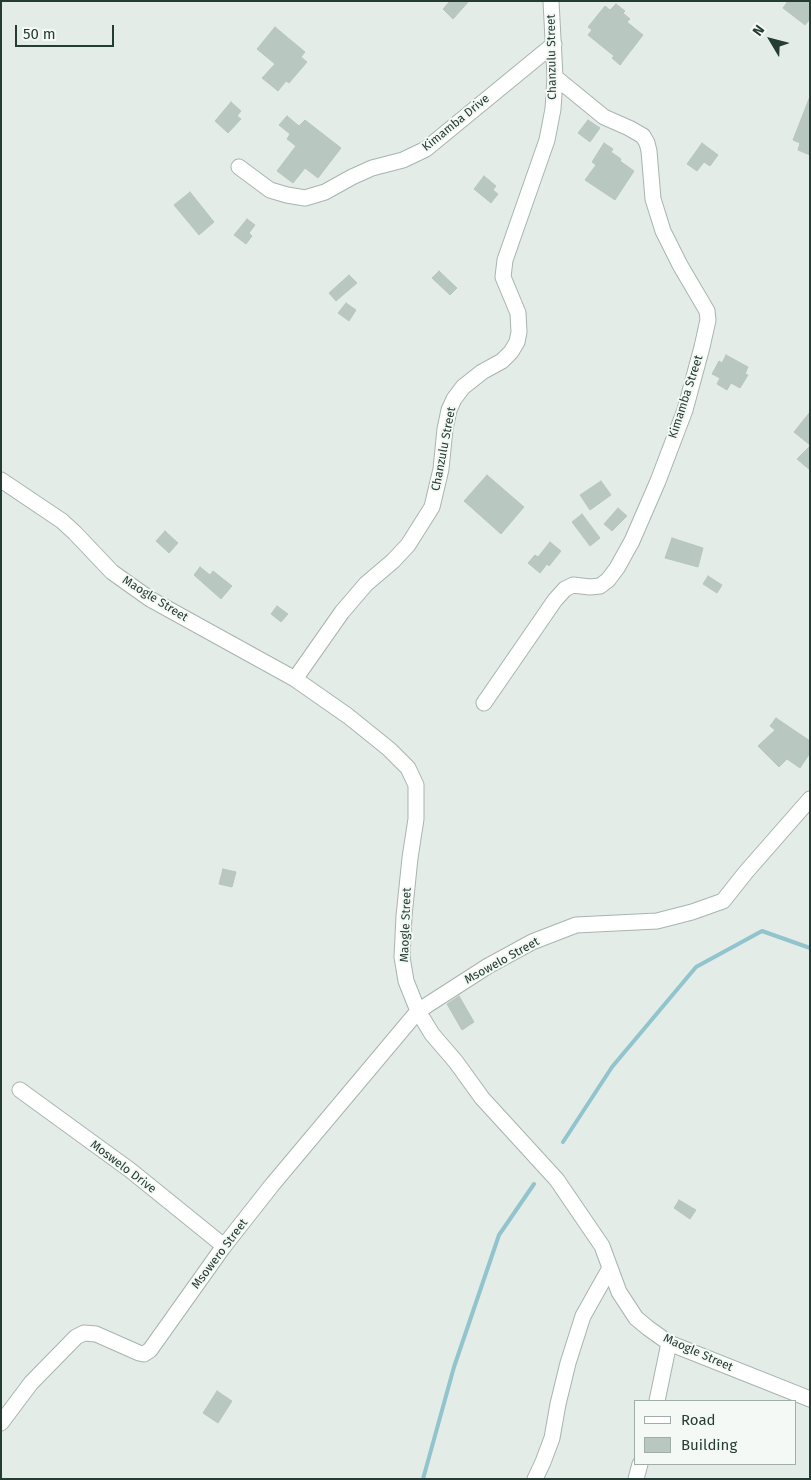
<!DOCTYPE html>
<style>
body{margin:0}
#map{position:relative;width:811px;height:1480px;overflow:hidden;background:#e4ece8;font-family:"Fira Sans",sans-serif}
canvas{display:block}
.frame{position:absolute;inset:0;border:2px solid #253c35;pointer-events:none}
.legend{position:absolute;left:634px;top:1400px;width:162px;height:65px;box-sizing:border-box;background:#f4f9f6;border:1px solid #a1ada9;margin:0;padding:6px 9px;list-style:none;font-size:15px;color:#253c35}
.legend li{display:flex;align-items:center;gap:10px;height:25px}
.legend b{width:25px;border:1px solid #a1ada9}
.north{position:absolute;left:746px;top:15px;width:50px;height:50px;-webkit-text-stroke:4px #f4f9f6;paint-order:stroke;rotate:307deg;font-size:14px;font-weight:700;line-height:20px;text-align:center;color:#253c35}
.north::after{content:'';display:block;margin:auto;width:18px;height:22px;background:#253c35;clip-path:polygon(50% 0,100% 100%,50% 72%,0 100%)}
.scale{position:absolute;left:15px;top:25px;width:99px;height:22px;box-sizing:border-box;border:2px solid #253c35;border-top:0;padding-left:6px;font-size:15px;line-height:18px;white-space:nowrap;color:#253c35;-webkit-text-stroke:4px #f4f9f6;paint-order:stroke}
</style>
<div id="map">
<canvas width="811" height="1480"></canvas>
<div class="frame"></div>
<ul class="legend">
<li><b style="height:6px;background:#fff"></b>Road</li>
<li><b style="height:14px;background:#b9c7c1"></b>Building</li>
</ul>
<div class="north">N</div>
<div class="scale">50 m</div>
</div>
<script>
const g = document.querySelector('canvas').getContext('2d');
g.lineJoin = 'round';
const shape = rows => new Path2D(rows.map(r => 'M' + r).join(''));
function stroke(path, color, width, dash) { g.strokeStyle = color; g.lineWidth = width; g.lineCap = dash ? 'butt' : 'round'; g.setLineDash(dash || []); g.stroke(path); }
function fillPath(path, color) { g.fillStyle = color; g.fill(path, 'evenodd'); }
function write(font, color, halo, rows, align = 'center') {
  g.font = font + ' "Fira Sans",sans-serif'; g.lineWidth = 4; g.setLineDash([]); g.textBaseline = 'middle'; g.strokeStyle = halo; g.fillStyle = color; for (const [text, x, y, turn = 0] of rows) {
    g.save(); g.translate(x, y); g.rotate((+turn || 0) * Math.PI / 180); g.textAlign = isNaN(turn) ? turn : align; if (halo) g.strokeText(text, 0, 0); g.fillText(text, 0, 0); g.restore();
  }
}
stroke(shape([
 [563,1142,612,1067,696,967,762,931,810,948],
 [423,1479,454,1367,499,1235,534,1184]
]), '#91c4cc', 4);
const building = shape([
 [450,1,469,1,453,19,443,9,450,1],
 [788,1,810,1,810,19,805,25,783,8,788,1],
 [616,4,625,11,623,13,630,19,627,22,643,35,620,65,612,58,614,56,588,35,592,30,588,27,605,6,610,10,616,4],
 [275,27,305,52,301,57,307,62,289,83,286,81,278,91,262,78,275,64,257,49,275,27],
 [809,99,810,99,810,155,798,150,800,143,793,140,809,99],
 [231,102,241,111,237,116,241,119,228,133,215,121,231,102],
 [287,116,299,126,305,120,341,148,318,178,305,168,293,183,277,171,296,146,287,139,290,134,279,125,287,116],
 [588,120,600,128,590,142,578,133,588,120],
 [604,143,613,149,611,152,621,159,620,161,634,171,615,200,585,180,596,165,592,162,604,143],
 [702,143,718,155,710,166,704,162,697,171,687,164,702,143],
 [484,176,496,186,493,190,498,194,491,203,474,189,484,176],
 [190,192,214,222,199,235,174,205,190,192],
 [247,219,255,225,249,233,252,236,246,244,234,235,247,219],
 [439,271,457,288,450,295,432,278,439,271],
 [349,275,357,283,336,301,329,293,349,275],
 [346,303,356,310,349,321,338,313,346,303],
 [726,355,748,367,745,374,748,375,740,388,731,383,727,390,717,384,720,378,712,374,719,361,722,363,726,355],
 [810,412,810,445,794,432,810,412],
 [810,446,810,470,797,459,810,446],
 [487,475,524,507,501,534,464,501,487,475],
 [601,481,611,495,590,510,580,495,601,481],
 [618,508,627,516,612,531,604,524,618,508],
 [582,514,600,538,590,546,572,522,582,514],
 [165,531,178,543,169,553,156,541,165,531],
 [672,538,703,548,698,567,665,558,672,538],
 [550,542,561,551,549,566,547,564,540,573,528,563,535,555,538,557,550,542],
 [200,567,210,575,213,571,232,586,221,599,194,575,200,567],
 [708,576,722,585,717,593,703,584,708,576],
 [277,606,288,614,281,622,271,614,277,606],
 [776,718,810,741,810,753,800,768,787,759,779,767,758,746,775,730,770,726,776,718],
 [223,869,236,872,232,887,219,884,223,869],
 [459,996,474,1022,462,1030,447,1004,459,996],
 [679,1200,696,1210,690,1219,674,1208,679,1200],
 [217,1391,232,1401,218,1423,203,1413,217,1391]
]);
fillPath(building, '#b9c7c1');
stroke(building, '#b7c5bf', 1);
const minor = shape([
 [239,167,270,190,287,195,305,198,325,192,352,177,372,168,403,160,426,149,554,44],
 [1,480,62,521,75,533,112,572,150,599,295,679,348,716,389,749,408,768,416,785,416,819,410,858,404,916,402,957,406,981,418,1011,432,1034,456,1062,482,1098,557,1180,602,1246,619,1292,636,1318,648,1328,669,1343,810,1399],
 [295,679,342,612,366,584,393,561,408,545,432,507,441,469,445,429,449,410,454,399,463,387,482,372,502,361,511,352,517,342,519,332,518,313,503,277,505,260,547,140,553,109,555,77,551,1],
 [484,703,555,600,565,589,573,585,590,587,600,586,608,580,617,568,632,541,658,481,685,410,702,347,708,320,707,311,680,265,663,231,653,199,649,151,647,143,643,136,629,128,604,117,555,77],
 [20,1090,130,1170,224,1246],
 [657,1401,669,1343],
 [1,1423,31,1383,76,1337,84,1333,96,1334,139,1353,144,1354,150,1350,224,1246,272,1185,418,1011,488,966,532,942,576,925,657,921,692,912,723,901,746,872,810,799],
 [535,1479,543,1462,552,1438,558,1404,568,1363,583,1316,610,1268],
 [636,1479,640,1464]
]);
stroke(minor, '#a7b4af', 17);
stroke(minor, '#fff', 15);
write('12px', '#253c35', '#f4f9f6', [
 ["Chanzulu Street",552,57,-91],
 ["Kimamba Drive",456,123,-39],
 ["Kimamba Street",686,397,-72],
 ["Chanzulu Street",444,449,-79],
 ["Maogle Street",155,599,32],
 ["Maogle Street",406,925,-88],
 ["Msowelo Street",502,961,-29],
 ["Moswelo Drive",123,1167,37],
 ["Msowero Street",220,1254,-53],
 ["Maogle Street",698,1353,24]
]);
</script>
